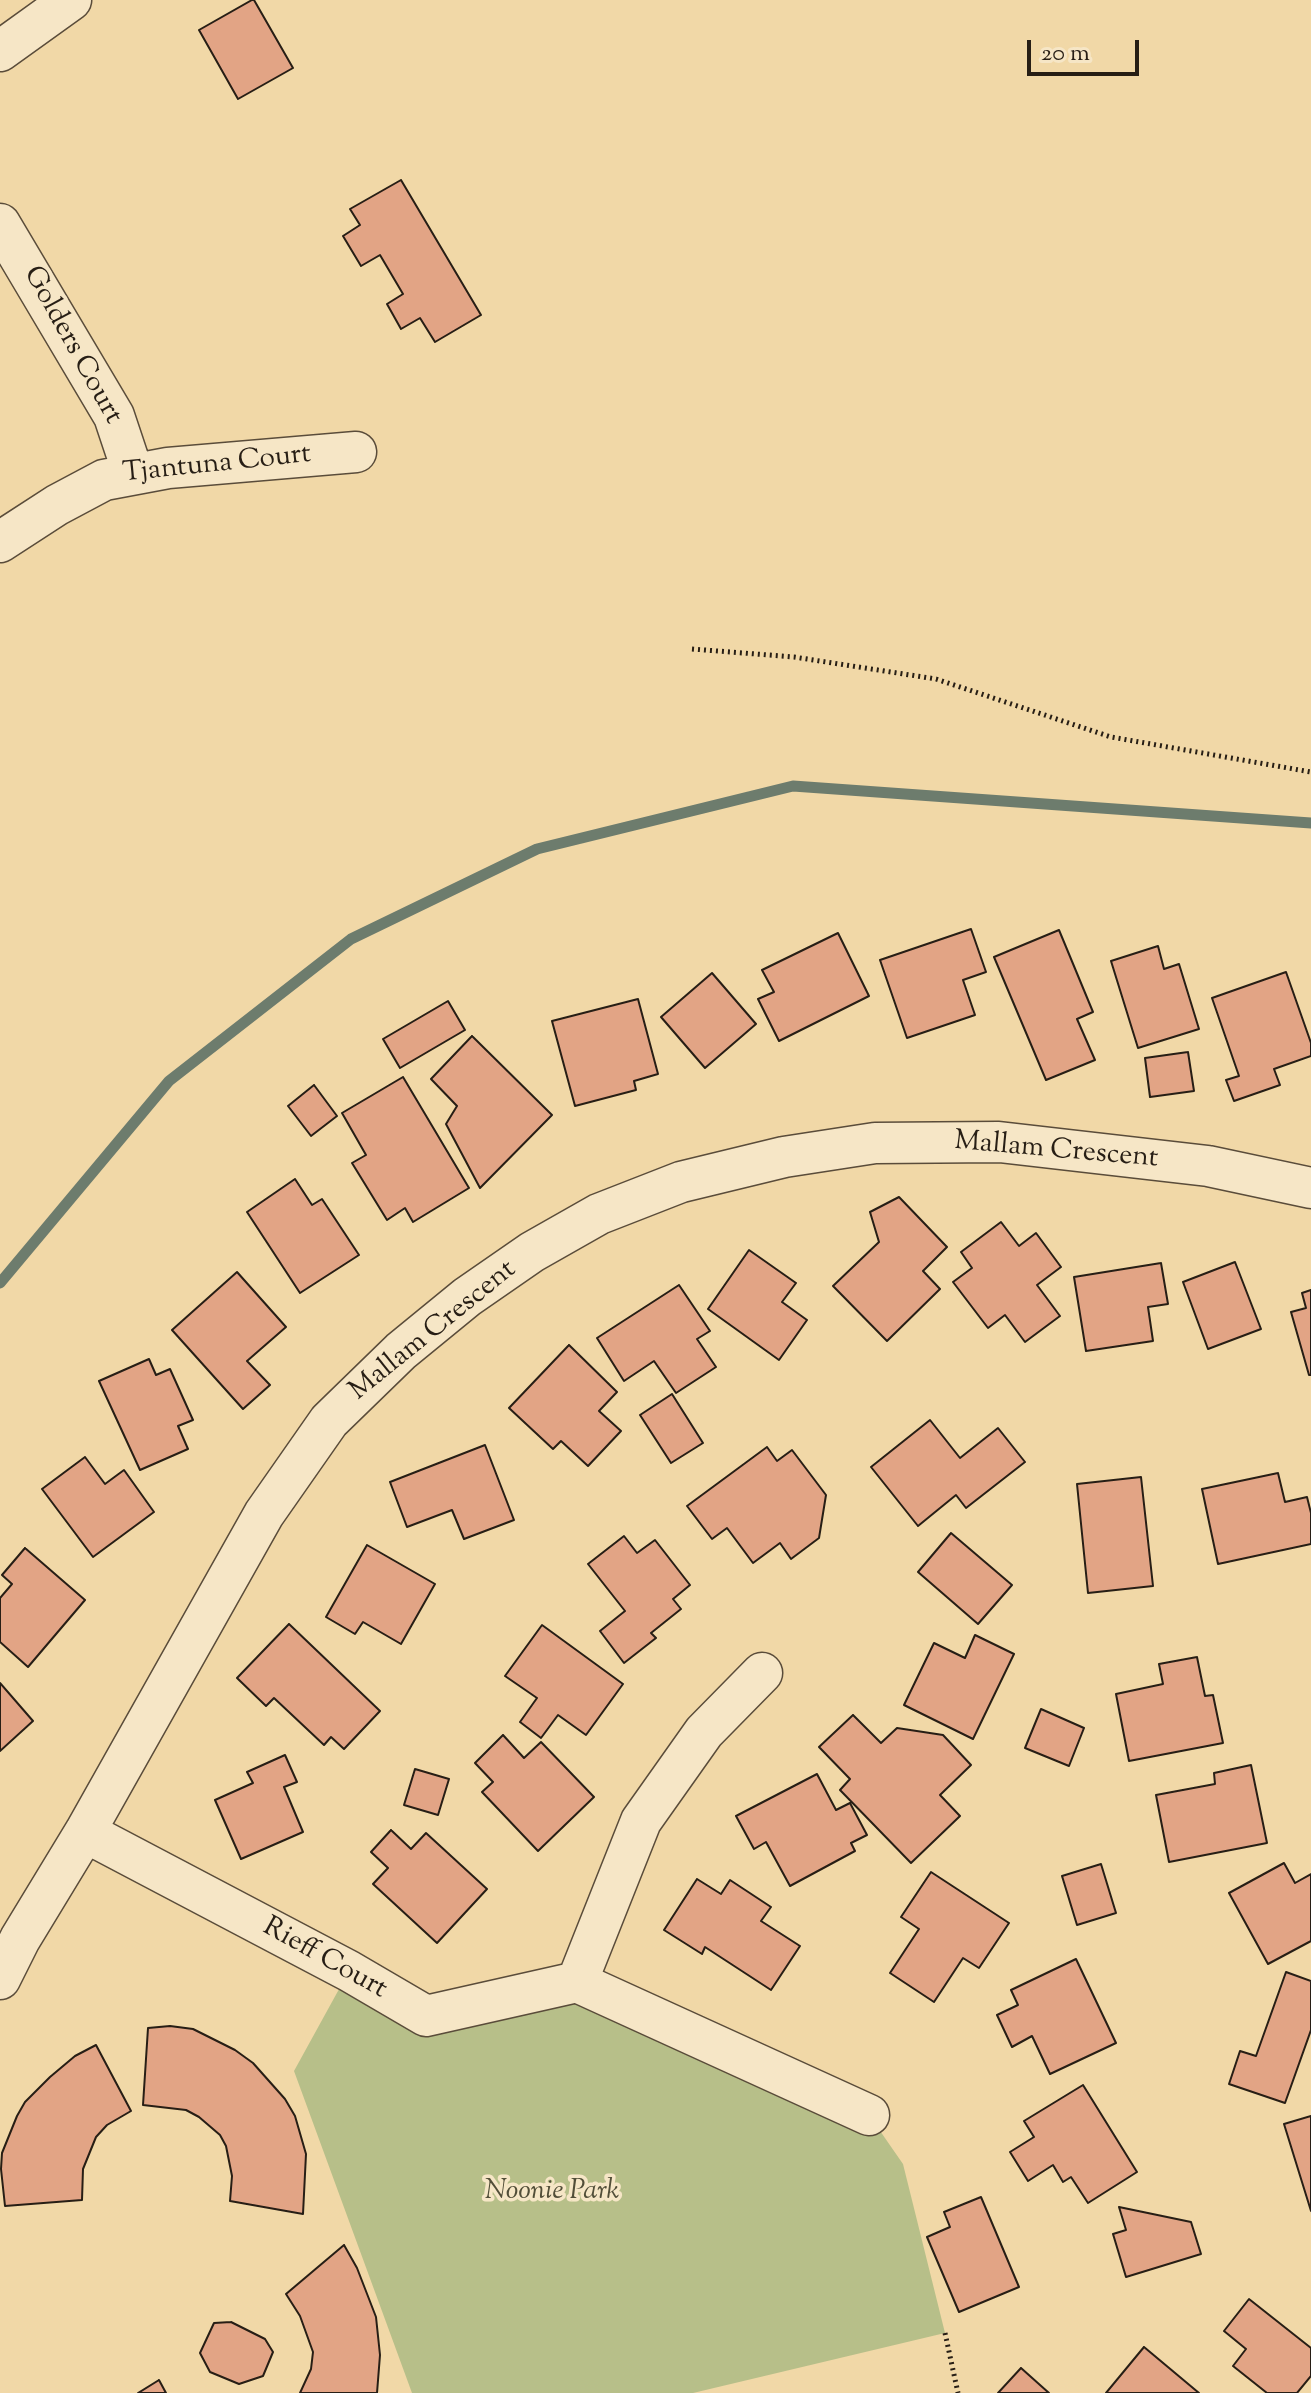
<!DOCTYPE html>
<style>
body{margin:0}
#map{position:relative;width:1311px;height:2393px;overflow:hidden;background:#f1d8a7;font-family:"Sorts Mill Goudy",serif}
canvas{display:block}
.scale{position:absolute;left:1027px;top:40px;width:112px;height:36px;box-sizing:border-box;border:4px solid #271e15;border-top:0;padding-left:10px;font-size:24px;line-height:28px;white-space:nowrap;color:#271e15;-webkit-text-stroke:6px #f6e6c6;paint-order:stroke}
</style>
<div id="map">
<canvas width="1311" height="2393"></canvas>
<div class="scale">20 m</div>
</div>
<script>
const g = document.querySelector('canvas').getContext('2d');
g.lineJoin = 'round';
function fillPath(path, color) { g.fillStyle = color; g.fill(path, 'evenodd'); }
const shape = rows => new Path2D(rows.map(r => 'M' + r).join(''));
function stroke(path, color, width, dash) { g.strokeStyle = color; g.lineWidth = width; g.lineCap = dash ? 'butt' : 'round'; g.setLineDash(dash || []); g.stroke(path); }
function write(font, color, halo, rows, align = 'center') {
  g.font = font + ' "Sorts Mill Goudy",serif'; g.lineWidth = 7; g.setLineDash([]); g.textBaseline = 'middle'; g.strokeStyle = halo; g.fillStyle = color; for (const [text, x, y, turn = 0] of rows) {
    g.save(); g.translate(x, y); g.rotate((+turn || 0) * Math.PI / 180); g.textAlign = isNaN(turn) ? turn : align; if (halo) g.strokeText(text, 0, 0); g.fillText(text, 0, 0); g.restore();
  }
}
fillPath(shape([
 [349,1971,426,2016,577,1982,869,2115,903,2164,945,2333,693,2393,412,2393,294,2071]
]), '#b7bf89');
stroke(shape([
 [0,1283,169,1081,351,939,537,849,793,786,1311,823]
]), '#6d7c6d', 11);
const building = shape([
 [252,0,254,0,293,68,238,99,199,30,252,0],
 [401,180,481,315,435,342,420,318,401,329,387,304,403,294,380,255,361,266,343,236,360,225,350,209,401,180],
 [971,929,986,972,963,980,975,1015,907,1038,880,960,971,929],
 [1059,930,1093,1012,1077,1019,1095,1060,1046,1080,994,957,1059,930],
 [838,933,869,996,779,1041,758,999,774,992,762,970,838,933],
 [1158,946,1164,969,1179,964,1199,1029,1138,1048,1111,961,1158,946],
 [1286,972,1311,1043,1311,1056,1274,1069,1280,1085,1234,1101,1226,1080,1239,1076,1212,998,1286,972],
 [712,973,756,1024,705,1068,661,1017,712,973],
 [638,999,658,1074,634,1081,636,1090,575,1106,552,1021,638,999],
 [448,1001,465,1030,400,1068,383,1039,448,1001],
 [472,1036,552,1115,480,1188,446,1124,457,1106,431,1079,472,1036],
 [1188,1052,1194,1091,1150,1097,1145,1058,1188,1052],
 [403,1077,469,1188,413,1222,405,1208,387,1220,352,1163,366,1155,342,1113,403,1077],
 [314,1085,337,1116,311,1136,288,1106,314,1085],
 [295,1179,312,1205,322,1199,359,1255,300,1293,247,1212,295,1179],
 [899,1197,947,1247,923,1271,940,1289,887,1341,833,1286,879,1242,870,1212,899,1197],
 [1001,1222,1019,1246,1036,1233,1061,1267,1037,1285,1060,1316,1025,1342,1005,1315,988,1328,953,1282,972,1268,961,1252,1001,1222],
 [749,1250,796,1283,782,1302,807,1320,779,1360,708,1309,749,1250],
 [1235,1262,1261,1329,1208,1349,1183,1282,1235,1262],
 [1161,1263,1168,1304,1148,1307,1153,1341,1086,1351,1074,1277,1161,1263],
 [237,1272,286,1327,247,1361,270,1385,243,1409,172,1330,237,1272],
 [679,1285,710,1331,697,1339,716,1367,676,1393,654,1361,624,1381,597,1338,679,1285],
 [1311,1290,1311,1375,1309,1375,1291,1312,1306,1308,1302,1293,1311,1290],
 [569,1345,617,1392,599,1411,621,1431,588,1466,561,1441,553,1449,509,1408,569,1345],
 [149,1359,156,1375,170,1369,193,1420,178,1426,188,1449,140,1470,99,1381,149,1359],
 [672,1394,703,1443,671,1463,640,1415,672,1394],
 [930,1420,960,1458,998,1428,1025,1462,966,1508,956,1495,918,1526,871,1467,930,1420],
 [485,1445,514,1520,464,1539,452,1510,407,1527,390,1482,485,1445],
 [767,1447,777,1461,792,1450,826,1495,819,1538,791,1559,780,1543,753,1563,727,1528,712,1539,687,1506,767,1447],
 [85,1457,105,1484,124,1470,154,1512,93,1557,42,1489,85,1457],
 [1278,1473,1285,1502,1307,1497,1311,1513,1311,1544,1218,1564,1202,1489,1278,1473],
 [1141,1477,1153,1586,1088,1593,1077,1484,1141,1477],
 [951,1533,1012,1585,978,1624,918,1572,951,1533],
 [624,1536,637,1553,655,1540,690,1585,673,1599,681,1609,651,1633,656,1638,624,1663,600,1631,625,1611,588,1564,624,1536],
 [367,1545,435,1584,401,1644,363,1622,355,1634,326,1617,367,1545],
 [25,1548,85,1600,28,1667,0,1642,0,1598,12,1584,2,1575,25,1548],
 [289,1624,380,1711,344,1749,331,1737,324,1745,274,1698,266,1706,237,1678,289,1624],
 [542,1625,623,1684,586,1735,558,1715,541,1738,520,1722,537,1698,505,1676,542,1625],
 [975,1635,1014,1654,973,1739,904,1705,934,1643,965,1658,975,1635],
 [1197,1657,1205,1696,1213,1695,1223,1743,1129,1761,1116,1694,1163,1684,1159,1664,1197,1657],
 [0,1683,33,1721,0,1751,0,1683],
 [1041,1709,1084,1728,1069,1766,1025,1748,1041,1709],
 [853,1715,881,1743,897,1728,943,1735,971,1765,940,1795,960,1816,911,1863,840,1790,850,1779,819,1747,853,1715],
 [503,1735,524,1758,541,1742,594,1797,538,1851,482,1792,493,1782,475,1763,503,1735],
 [285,1755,297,1782,284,1787,303,1832,241,1859,215,1800,253,1783,247,1772,285,1755],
 [1251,1765,1267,1843,1169,1862,1156,1795,1215,1784,1214,1773,1251,1765],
 [415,1769,449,1779,438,1815,404,1805,415,1769],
 [817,1774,836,1810,850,1803,867,1835,851,1843,855,1851,790,1886,766,1842,754,1849,736,1816,817,1774],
 [391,1830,411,1849,426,1833,487,1889,437,1943,373,1884,388,1868,371,1852,391,1830],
 [1284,1863,1295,1883,1311,1874,1311,1941,1268,1964,1229,1893,1284,1863],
 [1101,1864,1116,1913,1077,1925,1062,1876,1101,1864],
 [931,1872,1009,1923,979,1968,963,1958,934,2002,890,1973,919,1929,901,1917,931,1872],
 [697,1879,721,1894,730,1880,771,1907,761,1921,800,1946,771,1990,705,1947,702,1954,664,1930,697,1879],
 [1076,1959,1116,2043,1050,2074,1032,2036,1012,2047,997,2015,1018,2005,1011,1990,1076,1959],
 [1286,1972,1311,1981,1311,2030,1285,2103,1229,2084,1240,2051,1256,2056,1286,1972],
 [170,2026,193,2029,235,2050,253,2063,285,2099,295,2116,306,2154,303,2214,230,2201,232,2176,226,2146,220,2135,199,2117,186,2110,143,2105,148,2028,170,2026],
 [96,2045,131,2111,107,2125,96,2137,83,2169,82,2200,5,2206,1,2169,2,2153,17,2116,25,2102,50,2077,75,2056,96,2045],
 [1083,2085,1137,2172,1088,2203,1071,2177,1063,2182,1053,2165,1028,2181,1010,2152,1034,2137,1024,2121,1083,2085],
 [1311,2116,1311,2211,1284,2124,1311,2116],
 [981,2197,1019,2287,959,2312,927,2237,950,2227,944,2212,981,2197],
 [1119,2207,1191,2222,1201,2254,1126,2277,1113,2234,1126,2230,1119,2207],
 [344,2245,357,2268,376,2317,380,2355,377,2393,300,2393,311,2369,313,2352,300,2316,286,2294,344,2245],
 [1249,2299,1311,2348,1311,2376,1297,2393,1267,2393,1233,2366,1246,2349,1224,2331,1249,2299],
 [231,2322,265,2339,273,2352,263,2376,239,2384,210,2372,200,2353,214,2323,231,2322],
 [1144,2347,1199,2393,1106,2393,1144,2347],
 [1021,2368,1049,2393,998,2393,1021,2368],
 [159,2380,166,2393,138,2393,159,2380]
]);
fillPath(building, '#e2a485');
stroke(building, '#271e15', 2);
const minor = shape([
 [0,51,71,0],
 [0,224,114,416,133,473],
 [0,542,57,505,104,480,168,468,356,452],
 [85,1832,349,1971,426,2016,577,1982,869,2115],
 [0,1979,20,1939,85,1832,264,1514,329,1421,401,1351,467,1297,532,1252,599,1214,681,1182,784,1157,875,1143,999,1142,1208,1166,1311,1188],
 [577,1982,641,1821,704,1732,762,1673]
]);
stroke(minor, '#5a4c3a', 43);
stroke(shape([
 [692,649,794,657,936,679,1111,737,1311,772],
 [945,2333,958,2393]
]), '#271e15', 5, [2, 4]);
stroke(minor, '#f6e6c6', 40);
write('28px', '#271e15', '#f6e6c6', [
 ["Golders Court",71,346,61],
 ["Tjantuna Court",217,466,-6],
 ["Mallam Crescent",1056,1152,5],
 ["Mallam Crescent",434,1332,-39],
 ["Rieff Court",324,1960,29]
]);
write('italic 28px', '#524e38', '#f6e6c6', [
 ["Noonie Park",552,2193]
]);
</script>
